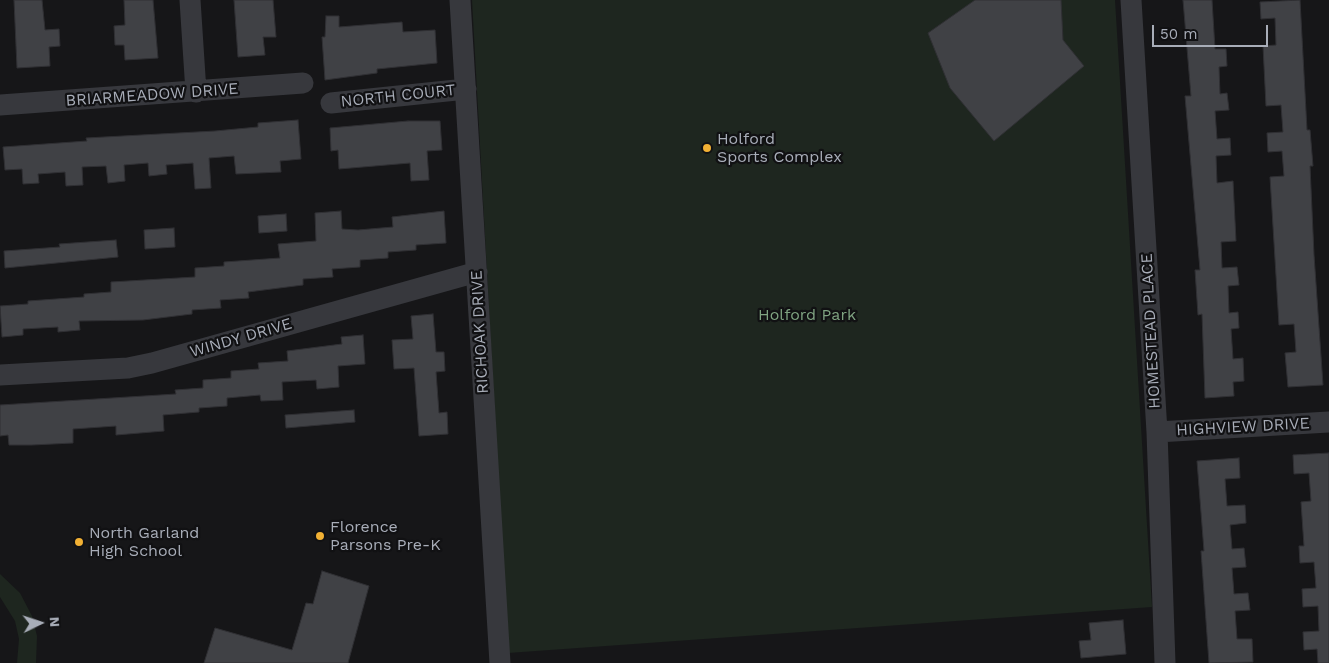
<!DOCTYPE html>
<style>
body{margin:0}
#map{position:relative;width:1329px;height:663px;overflow:hidden;background:#161618;font-family:"Work Sans",sans-serif}
canvas{display:block}
.north{position:absolute;left:15px;top:598px;width:50px;height:50px;-webkit-text-stroke:4px #111113;paint-order:stroke;rotate:86deg;font-size:14px;font-weight:700;line-height:20px;text-align:center;color:#a8adb8}
.north::after{content:'';display:block;margin:auto;width:18px;height:22px;background:#a8adb8;clip-path:polygon(50% 0,100% 100%,50% 72%,0 100%)}
.scale{position:absolute;left:1152px;top:25px;width:116px;height:22px;box-sizing:border-box;border:2px solid #a8adb8;border-top:0;padding-left:6px;font-size:15px;line-height:18px;white-space:nowrap;color:#a8adb8;-webkit-text-stroke:4px #111113;paint-order:stroke}
</style>
<div id="map">
<canvas width="1329" height="663"></canvas>
<div class="north">N</div>
<div class="scale">50 m</div>
</div>
<script>
const g = document.querySelector('canvas').getContext('2d');
g.lineJoin = 'round';
function fillPath(path, color) { g.fillStyle = color; g.fill(path, 'evenodd'); }
const shape = rows => new Path2D(rows.map(r => 'M' + r).join(''));
function stroke(path, color, width, dash) { g.strokeStyle = color; g.lineWidth = width; g.lineCap = dash ? 'butt' : 'round'; g.setLineDash(dash || []); g.stroke(path); }
function write(font, color, halo, rows, align = 'center') {
  g.font = font + ' "Work Sans",sans-serif'; g.lineWidth = 4.5; g.setLineDash([]); g.textBaseline = 'middle'; g.strokeStyle = halo; g.fillStyle = color; for (const [text, x, y, turn = 0] of rows) {
    g.save(); g.translate(x, y); g.rotate((+turn || 0) * Math.PI / 180); g.textAlign = isNaN(turn) ? turn : align; if (halo) g.strokeText(text, 0, 0); g.fillText(text, 0, 0); g.restore();
  }
}
fillPath(shape([
 [472,0,1115,0,1152,607,508,653],
 [0,574,20,593,32,616,37,636,36,663,17,663,19,639,15,621,0,597]
]), '#1e261f');
const building = shape([
 [14,0,42,0,45,30,59,29,60,46,49,47,50,66,17,68,14,0],
 [124,0,153,0,158,58,125,60,124,45,115,45,114,26,125,25,124,0],
 [234,0,273,0,276,37,263,37,265,55,238,57,234,0],
 [975,0,1061,0,1063,40,1084,66,994,141,950,88,928,33,975,0],
 [1183,0,1212,0,1215,49,1226,49,1227,66,1219,67,1220,94,1227,93,1229,110,1215,111,1217,139,1230,138,1231,155,1216,156,1217,183,1233,181,1236,241,1221,242,1222,268,1237,267,1239,285,1228,286,1229,313,1238,312,1239,328,1231,329,1233,359,1243,358,1244,381,1233,382,1234,396,1205,398,1202,314,1198,315,1195,270,1200,270,1185,96,1191,96,1183,0],
 [1300,0,1307,130,1310,130,1313,166,1310,166,1314,255,1323,385,1288,387,1285,353,1296,352,1294,324,1279,325,1270,177,1284,176,1282,151,1268,152,1267,133,1283,132,1281,105,1266,106,1263,46,1276,45,1275,18,1261,19,1260,2,1300,0],
 [326,16,339,16,339,27,402,22,403,32,435,30,437,63,377,69,377,73,325,80,322,37,325,37,326,16],
 [298,120,301,159,280,161,281,172,236,174,234,156,209,158,211,188,195,189,193,163,166,165,167,174,149,176,148,163,124,165,125,181,108,183,106,166,82,167,83,185,66,186,65,172,38,174,39,183,23,184,22,169,5,170,3,147,87,141,86,138,215,131,258,127,258,123,298,120],
 [408,121,440,121,442,150,427,151,429,180,411,181,410,163,339,169,338,150,331,151,330,128,408,121],
 [341,211,342,229,358,230,393,227,392,217,444,211,446,243,416,245,416,250,388,252,388,258,360,260,360,267,332,269,333,277,303,279,303,285,248,292,249,298,220,300,221,308,192,310,192,314,143,320,79,321,80,330,58,332,58,327,23,329,23,335,2,337,0,306,28,304,28,301,84,297,84,294,111,292,111,282,195,277,195,268,224,266,224,262,280,258,278,244,316,241,315,213,341,211],
 [286,214,287,231,259,233,258,216,286,214],
 [174,228,175,247,145,249,144,230,174,228],
 [116,240,118,257,5,268,4,251,60,247,59,244,116,240],
 [433,314,436,352,444,352,445,371,436,372,439,413,447,412,448,434,419,436,414,368,394,369,392,340,413,339,411,316,433,314],
 [363,335,365,364,338,366,339,387,317,389,316,380,282,382,283,400,261,401,260,395,227,398,227,406,199,408,199,412,163,415,164,431,116,435,116,426,73,429,73,443,32,445,9,445,8,435,0,436,0,405,176,394,175,390,203,388,203,380,231,378,231,371,259,369,258,363,288,361,287,351,342,344,341,337,363,335],
 [354,410,355,422,286,428,285,415,354,410],
 [1329,453,1329,663,1318,663,1317,649,1304,650,1303,632,1319,631,1318,606,1303,607,1302,589,1316,588,1314,562,1300,563,1299,546,1304,546,1301,502,1311,501,1309,473,1294,474,1293,455,1329,453],
 [1239,458,1240,478,1225,479,1227,506,1245,505,1246,523,1230,525,1232,549,1244,548,1246,567,1232,568,1234,594,1248,593,1250,610,1235,611,1237,639,1252,639,1253,662,1209,663,1201,551,1204,551,1197,461,1239,458],
 [322,571,369,586,348,663,204,663,215,628,292,650,306,603,313,604,322,571],
 [1123,620,1126,654,1081,658,1079,641,1091,640,1089,623,1123,620]
]);
fillPath(building, '#404145');
stroke(building, '#303034', 1);
stroke(shape([
 [190,0,196,92],
 [460,0,500,663],
 [1131,0,1157,432,1165,663],
 [331,103,466,89],
 [0,105,303,83],
 [0,375,128,368,152,363,477,272],
 [1157,432,1329,422]
]), '#37383d', 21);
for (const [x, y, r, color] of [
 [707,148,5,"#f2b134"],
 [320,536,5,"#f2b134"],
 [79,542,5,"#f2b134"]
]) { const dot = new Path2D(); dot.arc(x, y, r, 0, 2 * Math.PI); g.fillStyle = color; g.fill(dot); stroke(dot, '#111113', 2); }
write('16px', '#a8adb8', '#111113', [
 ["BRIARMEADOW DRIVE",152,95,-4],
 ["NORTH COURT",398,96,-6],
 ["HOMESTEAD PLACE",1151,331,-93],
 ["RICHOAK DRIVE",480,332,-93],
 ["WINDY DRIVE",241,338,-16],
 ["HIGHVIEW DRIVE",1243,427,-3]
]);
write('16px', '#a8adb8', '#111113', [
 ["Holford",717,139],
 ["Sports Complex",717,157],
 ["Florence",330,527],
 ["Parsons Pre-K",330,545],
 ["North Garland",89,533],
 ["High School",89,551]
], 'left');
write('16px', '#7fa381', '#111113', [
 ["Holford Park",807,315]
]);
</script>
